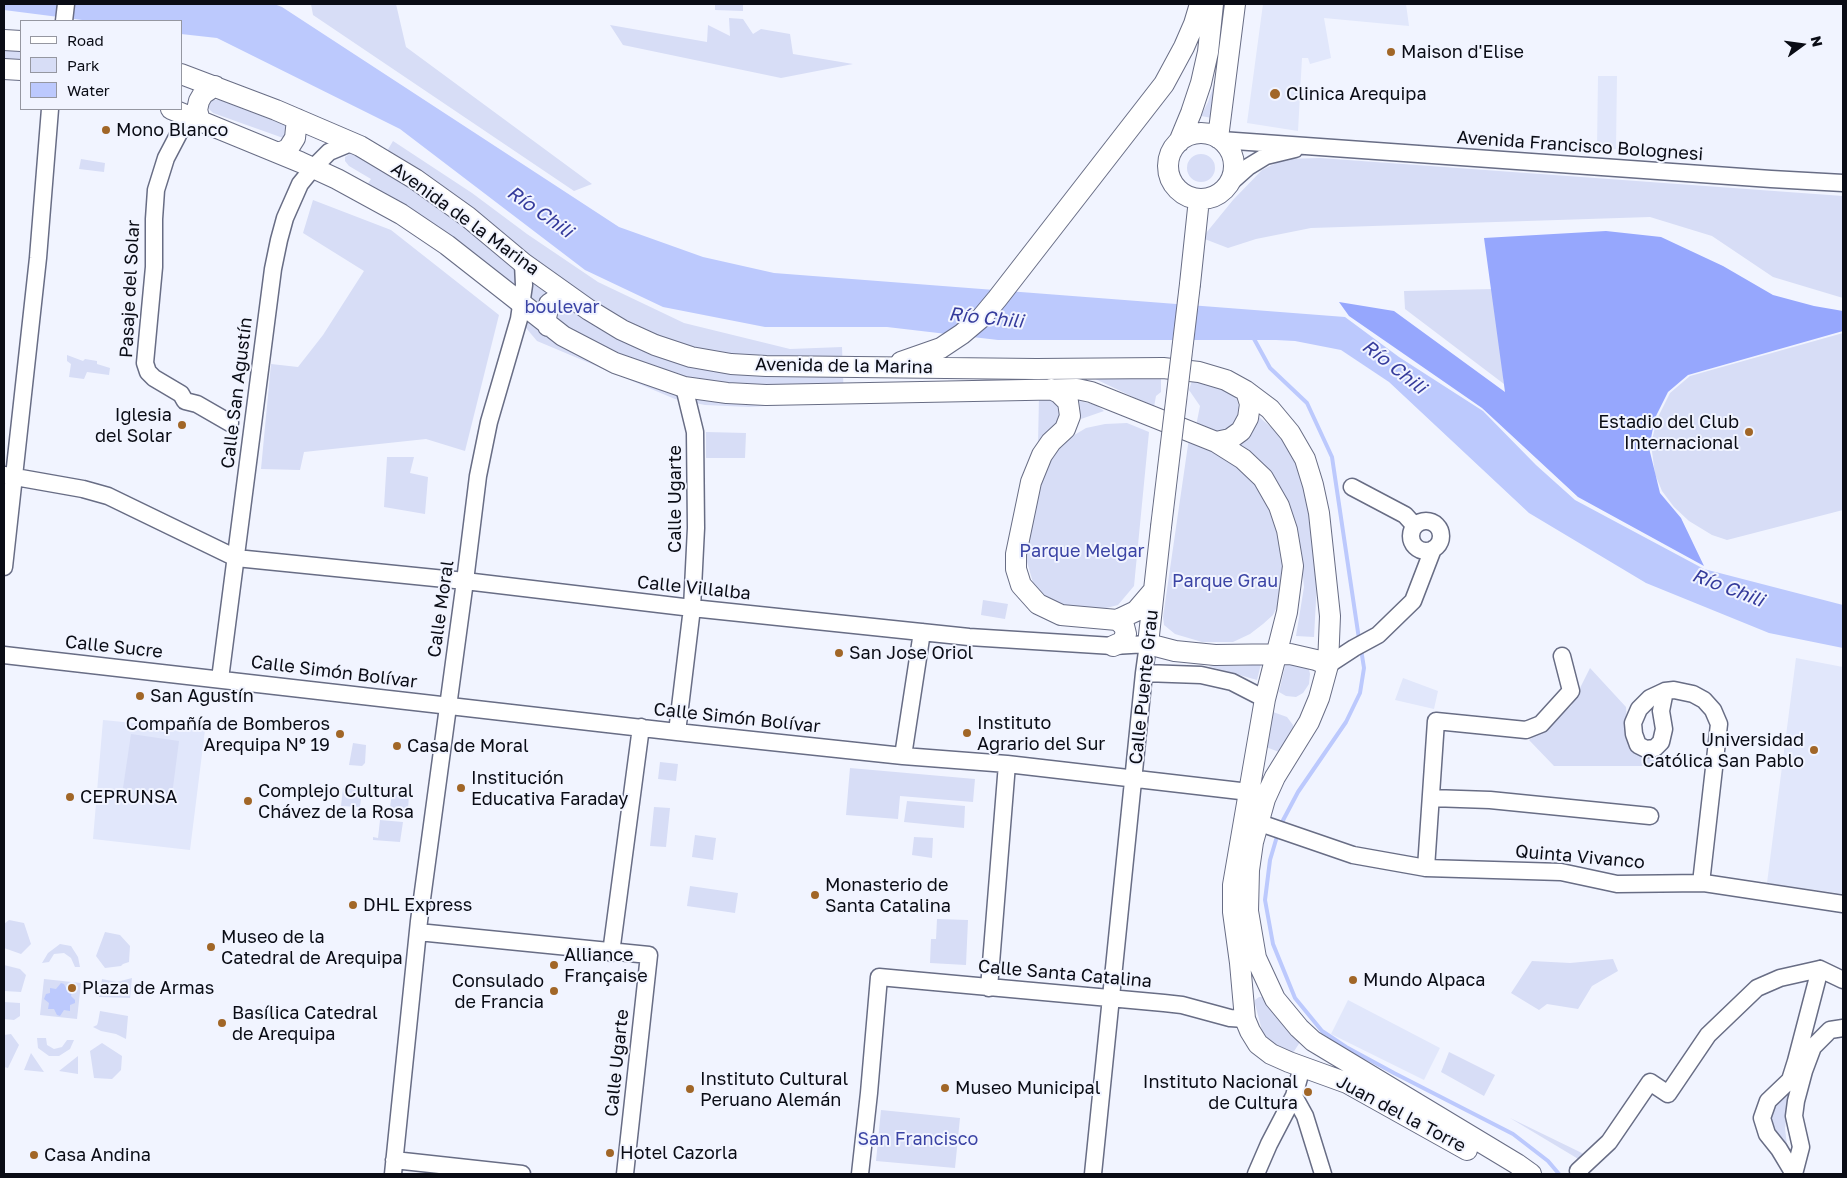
<!DOCTYPE html>
<meta charset="utf-8">
<style>
body{margin:0}
#map{position:relative;width:1847px;height:1178px;overflow:hidden;background:#f1f4ff;font-family:"Golos Text",sans-serif}
canvas{display:block}
.frame{position:absolute;inset:0;border:5px solid #0a0c15;pointer-events:none}
.legend{position:absolute;left:20px;top:20px;width:162px;height:90px;box-sizing:border-box;background:#f1f4ff;border:1px solid #9597a1;margin:0;padding:6px 9px;list-style:none;font-size:15px;color:#0a0c15}
.legend li{display:flex;align-items:center;gap:10px;height:25px}
.legend b{width:25px;border:1px solid #9597a1}
.north{position:absolute;left:1777px;top:20px;width:50px;height:50px;-webkit-text-stroke:4px #f1f4ff;paint-order:stroke;rotate:76deg;font-size:14px;font-weight:700;line-height:20px;text-align:center;color:#0a0c15}
.north::after{content:'';display:block;margin:auto;width:18px;height:22px;background:#0a0c15;clip-path:polygon(50% 0,100% 100%,50% 72%,0 100%)}
</style>
<div id="map">
<canvas width="1847" height="1178"></canvas>
<div class="frame"></div>
<ul class="legend">
<li><b style="height:6px;background:#fff"></b>Road</li>
<li><b style="height:14px;background:#d7ddf6"></b>Park</li>
<li><b style="height:14px;background:#bcc9fd"></b>Water</li>
</ul>
<div class="north">N</div>
</div>
<script>
const g = document.querySelector('canvas').getContext('2d');
g.lineJoin = 'round';
function fillPath(path, color) { g.fillStyle = color; g.fill(path, 'evenodd'); }
const shape = rows => new Path2D(rows.map(r => 'M' + r).join(''));
function stroke(path, color, width, dash) { g.strokeStyle = color; g.lineWidth = width; g.lineCap = dash ? 'butt' : 'round'; g.setLineDash(dash || []); g.stroke(path); }
function write(font, color, halo, rows, align = 'center') {
  g.font = font + ' "Golos Text",sans-serif'; g.lineWidth = 4; g.setLineDash([]); g.textBaseline = 'middle'; g.strokeStyle = halo; g.fillStyle = color; for (const [text, x, y, turn = 0] of rows) {
    g.save(); g.translate(x, y); g.rotate((+turn || 0) * Math.PI / 180); g.textAlign = isNaN(turn) ? turn : align; if (halo) g.strokeText(text, 0, 0); g.fillText(text, 0, 0); g.restore();
  }
}
fillPath(shape([
 [1263,4,1406,4,1409,26,1324,18,1331,58,1310,64,1308,58,1302,58,1298,131,1247,123],
 [1598,76,1617,76,1616,149,1597,149],
 [1796,658,1843,667,1843,894,1767,883],
 [1403,678,1438,691,1434,709,1395,700],
 [103,720,205,730,190,850,93,839],
 [1348,1000,1440,1048,1424,1080,1331,1034]
]), '#e1e7fb');
fillPath(shape([
 [311,4,396,4,406,47,592,184,574,191,313,15],
 [715,4,743,4,743,11,715,10],
 [729,18,743,19,753,34,761,29,790,34,793,54,853,64,781,78,623,45,610,25,707,42,708,25,730,36],
 [4,46,21,47,21,61,4,60],
 [1215,81,1212,118,1201,116,1208,102],
 [213,100,220,100,288,126,286,139,213,113,209,109,208,104],
 [393,141,472,193,527,234,598,282,684,323,790,349,842,347,844,401,749,407,705,405,675,399,537,341,510,309,444,252,358,199,371,179,349,166,345,161,345,157,351,153,377,168],
 '1187 168a14 14 0 1 1 28 0a14 14 0 1 1-28 0Z',
 [1320,158,1843,196,1843,298,1773,277,1712,236,1650,217,1311,228,1256,239,1228,248,1202,238,1233,200,1262,170,1284,159],
 [81,159,105,163,104,172,79,169],
 [313,200,391,230,499,315,465,451,426,439,304,452,300,470,261,469,271,364,298,367,323,335,364,271,303,233],
 [1494,289,1504,384,1405,309,1404,291],
 [1843,333,1843,510,1727,540,1712,535,1689,521,1674,507,1662,491,1655,474,1651,444,1657,419,1670,393,1690,376],
 [67,355,83,361,85,359,97,361,97,364,110,368,109,375,87,372,84,379,69,377,71,364,67,361],
 [1089,376,1161,376,1161,392,1156,396,1154,407],
 [1193,377,1216,383,1237,399,1241,416,1230,434,1218,437,1196,426,1200,406,1189,390],
 [1039,396,1052,396,1067,412,1038,445],
 [1076,400,1096,405,1104,411,1081,419,1079,407],
 [1258,416,1286,440,1302,477,1311,520,1317,582,1314,637,1296,636,1304,587,1300,546,1289,506,1238,444],
 [1127,423,1149,432,1134,586,1118,605,1095,611,1054,604,1034,586,1025,555,1040,475,1061,443,1086,428,1105,424],
 [706,432,746,433,745,458,706,458],
 [1189,438,1230,459,1259,489,1277,526,1283,562,1282,597,1273,615,1263,624,1250,634,1233,642,1202,642,1175,634,1164,625,1163,617],
 [387,457,414,457,410,473,428,477,425,514,384,507],
 [983,600,1008,604,1005,619,981,615],
 [1287,658,1308,665,1310,674,1309,684,1303,693,1296,697,1286,696,1279,692],
 [1261,664,1257,680,1208,666,1242,666],
 [1590,668,1626,707,1628,738,1663,756,1665,766,1554,766,1529,740,1571,706],
 [1273,712,1287,717,1293,725,1293,730,1279,752,1266,747],
 [131,734,179,741,172,795,123,788],
 [353,743,366,745,365,763,362,766,349,765],
 [660,762,678,764,676,781,658,779],
 [850,768,975,779,973,802,900,796,898,819,846,815],
 [343,788,362,789,360,807,341,806],
 [392,793,409,795,408,809,390,808],
 [907,801,965,806,964,828,904,822],
 [654,807,670,808,666,847,650,846],
 [380,820,403,822,400,842,373,840,373,837,378,838],
 [695,835,716,838,713,860,692,857],
 [914,837,933,838,932,858,912,855],
 [690,886,738,893,735,913,687,906],
 [937,919,968,920,966,965,930,963,931,939,936,939],
 [9,920,24,923,31,944,21,954,4,948,4,924],
 [105,932,120,935,130,946,129,962,123,964,121,966,105,968,96,956],
 [60,944,71,946,78,957,80,967,75,967,71,958,64,953,54,954,49,962,42,963,48,953],
 [1613,959,1618,971,1592,986,1578,1009,1547,1004,1539,1010,1511,993,1532,961,1570,963],
 [4,965,20,969,26,975,21,992,4,991],
 [132,978,130,998,99,997,102,979,117,982],
 [44,979,81,983,77,1019,40,1015],
 [1259,997,1265,997,1302,1039,1291,1056,1264,1038,1255,1004,1255,1000],
 [4,1002,20,1003,20,1016,14,1020,4,1019],
 [100,1011,128,1016,126,1039,116,1034,101,1031,93,1027,97,1025,98,1022],
 [11,1034,19,1045,8,1068,4,1067,4,1035],
 [37,1038,46,1038,47,1045,54,1049,62,1047,67,1040,74,1040,70,1049,59,1056,49,1056,38,1048],
 [102,1043,122,1056,121,1070,112,1079,94,1078,90,1051],
 [1449,1052,1495,1075,1484,1096,1441,1072],
 [31,1053,44,1072,24,1070],
 [78,1056,78,1074,59,1071],
 [1791,1090,1785,1128,1788,1155,1772,1131,1772,1115,1777,1102],
 [881,1110,960,1118,955,1168,876,1161],
 [1510,1118,1584,1154,1580,1160]
]), '#d7ddf6');
fillPath(shape([
 [1606,231,1661,237,1723,266,1773,295,1814,306,1843,311,1843,331,1688,375,1668,392,1655,418,1649,448,1660,493,1681,518,1704,566,1578,497,1482,408,1349,316,1339,302,1394,311,1505,392,1484,238]
]), '#96a7fd');
fillPath(shape([
 [4,4,274,4,282,7,619,227,703,257,774,273,1345,317,1399,357,1483,411,1536,465,1575,500,1704,569,1843,605,1843,648,1769,633,1646,583,1529,513,1389,382,1341,350,1295,341,1276,340,998,340,887,327,765,327,663,307,585,270,400,129,217,38,181,34,181,21,90,21,4,10],
 [61,983,64,984,67,990,72,991,71,996,75,1000,75,1003,70,1005,70,1011,64,1010,60,1016,57,1015,54,1009,48,1009,49,1003,44,999,46,994,50,993,50,988,56,989]
]), '#bcc9fd');
stroke(shape([
 [1253,337,1270,368,1307,403,1332,457,1359,639],
 [1280,826,1298,792,1346,722,1360,693,1364,668,1361,649],
 [1278,833,1270,860,1265,900,1273,944,1295,998,1322,1031,1346,1047,1394,1073,1513,1134,1548,1161,1559,1174]
]), '#bcc9fd', 4);
const minor = shape([
 [64,21,66,4],
 [188,116,166,158,156,190,154,219,154,267,145,363,148,372,154,378,181,394,185,401,197,404,230,423],
 [1221,140,1771,179,1843,183],
 [1230,183,1248,167,1266,156,1295,149],
 [4,475,83,489,108,496,236,558,465,581,692,608,969,637,1113,646,1148,644,1144,673,1093,1174],
 [1352,487,1405,515,1415,526],
 '1411 536a15 15 0 1 1 30 0a15 15 0 1 1-30 0Z',
 [4,567,38,258,50,109],
 [4,655,677,732,903,756,1007,764,1249,792],
 [1328,665,1354,648,1378,635,1413,601,1433,549],
 [1144,673,1201,675,1232,682,1265,699],
 [220,679,273,269,279,240,285,218,300,184,313,168,329,152,353,142],
 [1665,691,1661,711,1664,729,1661,742,1655,748,1646,749,1638,745,1634,734,1633,723,1639,709,1650,698,1665,691,1674,690,1693,694,1704,700,1713,710,1719,724,1701,883],
 [677,732,692,608,696,528,695,432,684,387],
 [903,756,922,632],
 [1431,798,1490,800,1650,816],
 [1257,822,1353,855,1426,868,1561,872,1617,884,1704,883,1843,904],
 [1426,868,1436,721,1526,730,1541,724,1571,691,1562,656],
 [418,932,649,955,625,1174],
 [611,953,641,727],
 [1820,969,1843,980],
 [989,988,1007,764],
 [1804,1071,1813,1047,1830,1030,1843,1028],
 [1294,1096,1305,1116,1323,1174],
 [394,1160,522,1174],
 [393,1174,419,921,465,581,478,476,489,422,519,319,524,285,523,263],
 [860,1174,869,1093,879,977,1164,1003,1182,1005,1230,1018,1245,1019],
 [1256,1174,1269,1144,1294,1096,1302,1067],
 [1580,1174,1578,1171,1609,1142,1650,1082,1668,1094,1708,1035,1757,988,1780,978,1820,969],
 [1794,1174,1801,1147,1794,1116,1796,1101,1804,1071,1796,1061,1820,969],
 [1794,1174,1779,1149,1767,1134,1762,1118,1768,1101,1790,1080,1796,1061]
]);
const major = shape([
 [4,40,21,41],
 [4,69,21,70],
 [181,74,276,110,360,146,415,179,468,217,523,263,589,310,622,330,655,345,691,357,731,364,766,366,1036,369,1163,368,1199,372,1226,380,1246,391,1270,409,1290,433,1305,459,1313,485,1319,513,1330,616,1328,665,1319,698,1309,722,1275,777,1265,799,1253,842,1249,870,1248,911,1256,958,1275,999,1299,1028,1313,1041,1517,1164,1531,1174],
 [171,109,300,162,337,179,401,214,447,245,563,336,615,363,684,387,727,393,766,395,1077,389,1091,392,1216,442,1243,459,1263,478,1279,506,1287,530,1293,566,1287,612,1265,699,1233,885,1233,912,1240,963,1245,1019,1250,1031,1258,1044,1271,1054,1289,1062,1347,1083,1467,1150],
 [200,121,197,110,199,101,203,94,215,86],
 '1168 166a33 33 0 1 1 66 0a33 33 0 1 1-66 0Z',
 [1218,138,1235,4],
 [1179,142,1191,113,1201,83,1208,52,1213,4],
 [279,153,288,149,295,138,297,119],
 [1190,284,1199,199],
 [548,326,546,318,549,304,561,296,568,295],
 [901,362,941,348,962,334,982,317,997,299,1164,84,1184,47,1194,24,1200,4],
 [1051,389,1059,393,1068,402,1070,416,1065,429,1051,442,1042,455,1031,482,1016,554,1016,569,1021,585,1038,604,1061,615,1117,620,1136,611,1154,590],
 [1216,442,1230,439,1241,431,1248,418,1250,404,1246,391],
 [1161,527,1148,644,1175,651,1215,655,1290,654,1316,660,1328,665],
 [1113,646,1122,642,1126,634,1124,626,1117,620]
]);
stroke(minor, '#686d85', 19);
stroke(major, '#686d85', 22);
stroke(minor, '#fff', 16);
stroke(major, '#fff', 20);
const majorBridge = shape([
 [1161,527,1190,284]
]);
stroke(majorBridge, '#686d85', 22, []);
stroke(majorBridge, '#fff', 20);
for (const [x, y, r, color] of [
 [1391,52,5,"#a16627"],
 [1275,94,6,"#a16627"],
 [106,130,5,"#a16627"],
 [182,425,5,"#a16627"],
 [1749,432,5,"#a16627"],
 [839,653,5,"#a16627"],
 [140,696,5,"#a16627"],
 [967,733,5,"#a16627"],
 [340,734,5,"#a16627"],
 [397,746,5,"#a16627"],
 [1814,750,5,"#a16627"],
 [461,788,5,"#a16627"],
 [70,797,5,"#a16627"],
 [248,801,5,"#a16627"],
 [815,895,5,"#a16627"],
 [353,905,5,"#a16627"],
 [211,947,5,"#a16627"],
 [554,965,5,"#a16627"],
 [1353,980,5,"#a16627"],
 [72,988,5,"#a16627"],
 [554,991,5,"#a16627"],
 [222,1023,5,"#a16627"],
 [945,1088,5,"#a16627"],
 [690,1089,5,"#a16627"],
 [1308,1092,5,"#a16627"],
 [610,1153,5,"#a16627"],
 [34,1155,5,"#a16627"]
]) { const dot = new Path2D(); dot.arc(x, y, r, 0, 2 * Math.PI); g.fillStyle = color; g.fill(dot); stroke(dot, '#f1f4ff', 2); }
write('18px', '#0a0c15', '#f1f4ff', [
 ["Maison d'Elise",1401,52],
 ["Clinica Arequipa",1286,94],
 ["Mono Blanco",116,130],
 ["Iglesia",172,415,"right"],
 ["del Solar",172,436,"right"],
 ["Estadio del Club",1739,422,"right"],
 ["Internacional",1739,443,"right"],
 ["San Jose Oriol",849,653],
 ["San Agustín",150,696],
 ["Instituto",977,723],
 ["Agrario del Sur",977,744],
 ["Compañía de Bomberos",330,724,"right"],
 ["Arequipa Nº 19",330,745,"right"],
 ["Universidad",1804,740,"right"],
 ["Católica San Pablo",1804,761,"right"],
 ["Casa de Moral",407,746],
 ["Institución",471,778],
 ["Educativa Faraday",471,799],
 ["Complejo Cultural",258,791],
 ["Chávez de la Rosa",258,812],
 ["CEPRUNSA",80,797],
 ["Monasterio de",825,885],
 ["Santa Catalina",825,906],
 ["DHL Express",363,905],
 ["Museo de la",221,937],
 ["Catedral de Arequipa",221,958],
 ["Alliance",564,955],
 ["Française",564,976],
 ["Mundo Alpaca",1363,980],
 ["Consulado",544,981,"right"],
 ["de Francia",544,1002,"right"],
 ["Plaza de Armas",82,988],
 ["Basílica Catedral",232,1013],
 ["de Arequipa",232,1034],
 ["Instituto Cultural",700,1079],
 ["Peruano Alemán",700,1100],
 ["Instituto Nacional",1298,1082,"right"],
 ["de Cultura",1298,1103,"right"],
 ["Museo Municipal",955,1088],
 ["Hotel Cazorla",620,1153],
 ["Casa Andina",44,1155]
], 'left');
write('18px', '#0a0c15', '#f1f4ff', [
 ["Avenida Francisco Bolognesi",1580,146,4],
 ["Avenida de la Marina",465,219,36],
 ["Pasaje del Solar",130,289,-87],
 ["Avenida de la Marina",844,366,1],
 ["Calle San Agustín",237,393,-83],
 ["Calle Ugarte",675,499,-90],
 ["Calle Villalba",694,588,6],
 ["Calle Moral",441,609,-82],
 ["Calle Sucre",114,647,6],
 ["Calle Simón Bolívar",334,672,7],
 ["Calle Puente Grau",1144,687,-84],
 ["Calle Simón Bolívar",737,718,6],
 ["Quinta Vivanco",1580,857,5],
 ["Calle Santa Catalina",1065,974,5],
 ["Calle Ugarte",617,1063,-84],
 ["Juan del la Torre",1401,1114,28]
]);
write('18px', '#3b44a5', '#f1f4ff', [
 ["boulevar",562,307],
 ["Parque Melgar",1082,551],
 ["Parque Grau",1225,581],
 ["San Francisco",918,1139]
]);
write('italic 19px', '#353b9c', '#f1f4ff', [
 ["Río Chili",540,212,35],
 ["Río Chili",986,318,6],
 ["Río Chili",1394,367,38],
 ["Río Chili",1728,588,21]
]);
</script>
